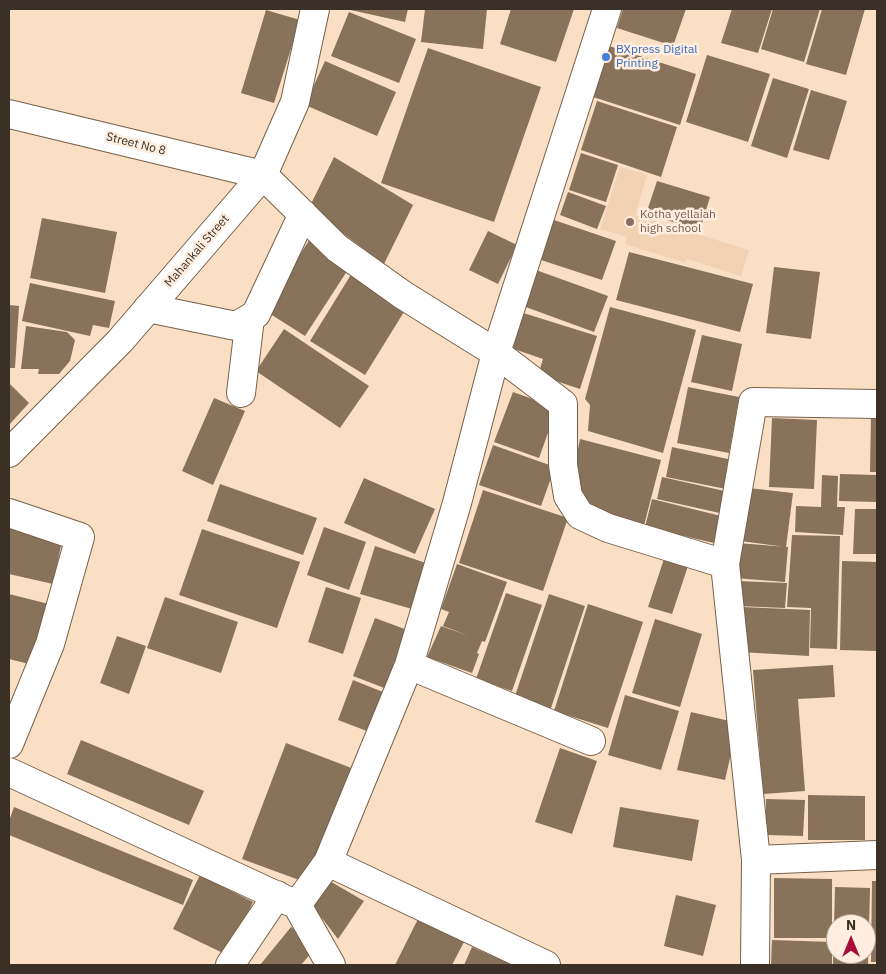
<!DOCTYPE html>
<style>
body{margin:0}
#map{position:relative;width:886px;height:974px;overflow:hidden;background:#fadfc5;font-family:"IBM Plex Sans",sans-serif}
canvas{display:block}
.frame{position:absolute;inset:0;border:10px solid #3a3026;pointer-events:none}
.north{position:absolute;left:826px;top:914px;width:50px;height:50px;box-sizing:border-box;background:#ffeedf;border:1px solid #b0a295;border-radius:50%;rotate:0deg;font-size:14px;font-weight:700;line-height:20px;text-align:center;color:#3a3026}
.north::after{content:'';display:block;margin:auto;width:18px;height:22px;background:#a60d3a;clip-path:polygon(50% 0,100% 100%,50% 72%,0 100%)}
</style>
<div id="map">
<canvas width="886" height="974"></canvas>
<div class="frame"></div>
<div class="north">N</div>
</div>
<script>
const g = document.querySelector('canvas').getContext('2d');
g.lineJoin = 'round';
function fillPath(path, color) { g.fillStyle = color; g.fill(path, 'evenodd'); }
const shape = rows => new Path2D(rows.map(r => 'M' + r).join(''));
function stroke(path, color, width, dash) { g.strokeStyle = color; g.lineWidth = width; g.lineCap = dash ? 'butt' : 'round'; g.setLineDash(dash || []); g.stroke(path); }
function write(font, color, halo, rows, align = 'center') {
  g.font = font + ' "IBM Plex Sans",sans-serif'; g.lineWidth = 5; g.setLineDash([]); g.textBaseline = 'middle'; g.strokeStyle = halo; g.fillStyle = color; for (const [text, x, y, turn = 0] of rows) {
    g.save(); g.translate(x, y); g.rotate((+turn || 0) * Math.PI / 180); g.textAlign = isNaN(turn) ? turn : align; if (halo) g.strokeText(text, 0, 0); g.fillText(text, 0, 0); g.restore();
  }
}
fillPath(shape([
 [620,167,647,175,635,215,749,250,741,276,687,259,686,263,625,244,627,237,600,229]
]), '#f2d2b2');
fillPath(shape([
 [346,9,408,9,405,22],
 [425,9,487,9,483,49,421,42],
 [511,9,574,9,556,62,500,44],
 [623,9,686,9,673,46,617,28],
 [732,9,772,9,758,53,721,43],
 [773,9,820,9,804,62,761,49],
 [822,9,865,9,846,75,806,64],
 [266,10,300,20,274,103,241,93],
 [349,12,416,39,399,83,331,56],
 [609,46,696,74,680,125,593,97],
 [428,48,541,87,494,222,381,183],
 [707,55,770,74,748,142,686,122],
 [325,61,396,92,377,136,305,105],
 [773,78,809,89,787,158,751,146],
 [811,90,847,101,829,160,793,150],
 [597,101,677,127,661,177,581,150],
 [581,153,618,165,606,202,569,190],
 [334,157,413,205,384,264,309,208],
 [657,181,710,197,700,230,646,214],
 [568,192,606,206,597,229,560,215],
 [42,218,117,232,105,293,30,278],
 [551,219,616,241,602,280,538,259],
 [488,231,517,245,498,284,469,270],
 [310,239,351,265,305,336,264,310],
 [629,252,753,284,740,332,616,300],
 [774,267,820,272,811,339,766,333],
 [536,270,608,296,594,332,523,306],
 [352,273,407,307,365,375,310,341],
 [30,283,115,301,109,328,93,325,90,336,22,321],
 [9,305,19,306,15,368,9,368],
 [610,307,696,330,663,453,588,431,590,405,585,399],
 [517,311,597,336,580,389,538,375,543,359,505,346],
 [26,326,67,332,75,340,70,361,59,374,38,374,39,369,21,369],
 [284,329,369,386,340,428,256,371],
 [702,335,742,344,732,391,691,382],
 [9,383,29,403,9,425],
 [688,387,739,397,729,453,677,443],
 [513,392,557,408,539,458,494,442],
 [214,398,245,411,213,485,182,471],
 [871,413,877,413,877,472,870,472],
 [772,418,817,420,814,489,769,487],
 [580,439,661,460,642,533,580,501,576,459],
 [493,445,555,467,541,506,479,485],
 [672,447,737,461,731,490,666,477],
 [840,474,877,475,876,502,839,501],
 [822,475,838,476,837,507,845,507,843,535,795,532,796,506,821,507],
 [662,477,729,492,724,514,657,499],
 [364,478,435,509,415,554,344,523],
 [220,484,317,518,303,555,207,521],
 [740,487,793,493,786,547,733,540],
 [483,490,568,518,543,591,459,563],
 [652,499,721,516,714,543,645,527],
 [855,509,877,509,877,554,853,554],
 [9,524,63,536,53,584,9,574],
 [324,527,366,542,349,590,307,575],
 [202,529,300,562,277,628,179,595],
 [792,535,840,536,837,649,810,648,811,608,787,607],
 [737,543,788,547,785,582,734,578],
 [375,546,426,563,412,609,360,594],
 [664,559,688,566,672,614,648,607],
 [842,561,877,562,877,651,840,650],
 [457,564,507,582,485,642,482,641,477,653,479,654,472,673,427,657,441,626,469,636,443,626,449,612,441,609],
 [738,581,787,583,785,608,737,606],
 [326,587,361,598,343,654,308,642],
 [506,593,542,605,512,691,476,679],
 [9,594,49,604,33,665,9,659],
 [549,594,585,606,550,711,514,699],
 [165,597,238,622,221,673,147,648],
 [588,604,643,622,608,728,554,711],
 [742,607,810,610,809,656,740,652],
 [375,618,410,631,387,689,353,676],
 [655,619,702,634,680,707,632,693],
 [117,636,146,646,129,694,100,683],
 [833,665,835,697,798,699,805,791,763,794,753,670],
 [353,680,388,694,372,733,338,720],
 [625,695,679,711,661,770,608,755],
 [691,712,738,723,725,780,677,770],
 [81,740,204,791,189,825,67,774],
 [286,743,354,769,310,884,242,859],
 [560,748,597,761,572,834,535,822],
 [808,795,865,796,865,840,808,840],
 [766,799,805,800,803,836,766,835],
 [14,807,193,880,183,905,9,835,9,821],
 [620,807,699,820,692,861,613,847],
 [200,875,253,902,227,955,173,929],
 [774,878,832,879,832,938,774,938],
 [328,880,364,901,338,939,308,900],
 [872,881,877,881,877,962,871,962],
 [835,887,870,888,868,965,833,965],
 [836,924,866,924,866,954,836,954],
 [676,895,716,905,703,956,664,946],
 [418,919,464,942,452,965,395,965],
 [291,927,316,947,301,965,260,965],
 [772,940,832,942,832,965,771,965],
 [472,947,513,965,464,965]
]), '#89725a');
const minor = shape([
 [9,114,263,175,337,248,403,295,496,353,563,404,563,465,568,496,580,515,608,528,725,564,756,860,877,855],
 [148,308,236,326,250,318,256,314,303,214],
 [241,393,250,318],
 [9,513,80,537,50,644,9,744],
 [725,564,753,402,877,404],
 [409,665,591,741],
 [9,772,297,905],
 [328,862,546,965],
 [230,965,277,895],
 [331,965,297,905,328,862,409,665,457,503,496,353,607,9],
 [755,965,756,860]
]);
const tertiary = shape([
 [9,453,120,341,263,175,295,102,315,9]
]);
stroke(minor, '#776049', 30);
stroke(tertiary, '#776049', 30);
stroke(minor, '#fff', 28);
stroke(tertiary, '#fff', 28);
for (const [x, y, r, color] of [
 [606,57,5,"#3f7fe0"],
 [630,222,5,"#8d6e63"]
]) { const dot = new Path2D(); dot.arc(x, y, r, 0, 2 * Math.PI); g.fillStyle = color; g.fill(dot); stroke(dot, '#ffeedf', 2); }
write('12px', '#366cbe', '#ffeedf', [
 ["BXpress Digital",616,50],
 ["Printing",616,64]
], 'left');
write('12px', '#3a3026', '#ffeedf', [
 ["Street No 8",136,144,14],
 ["Mahankali Street",197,251,-49]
]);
write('12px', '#785e54', '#ffeedf', [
 ["Kotha yellaiah",640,215],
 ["high school",640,229]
], 'left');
</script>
